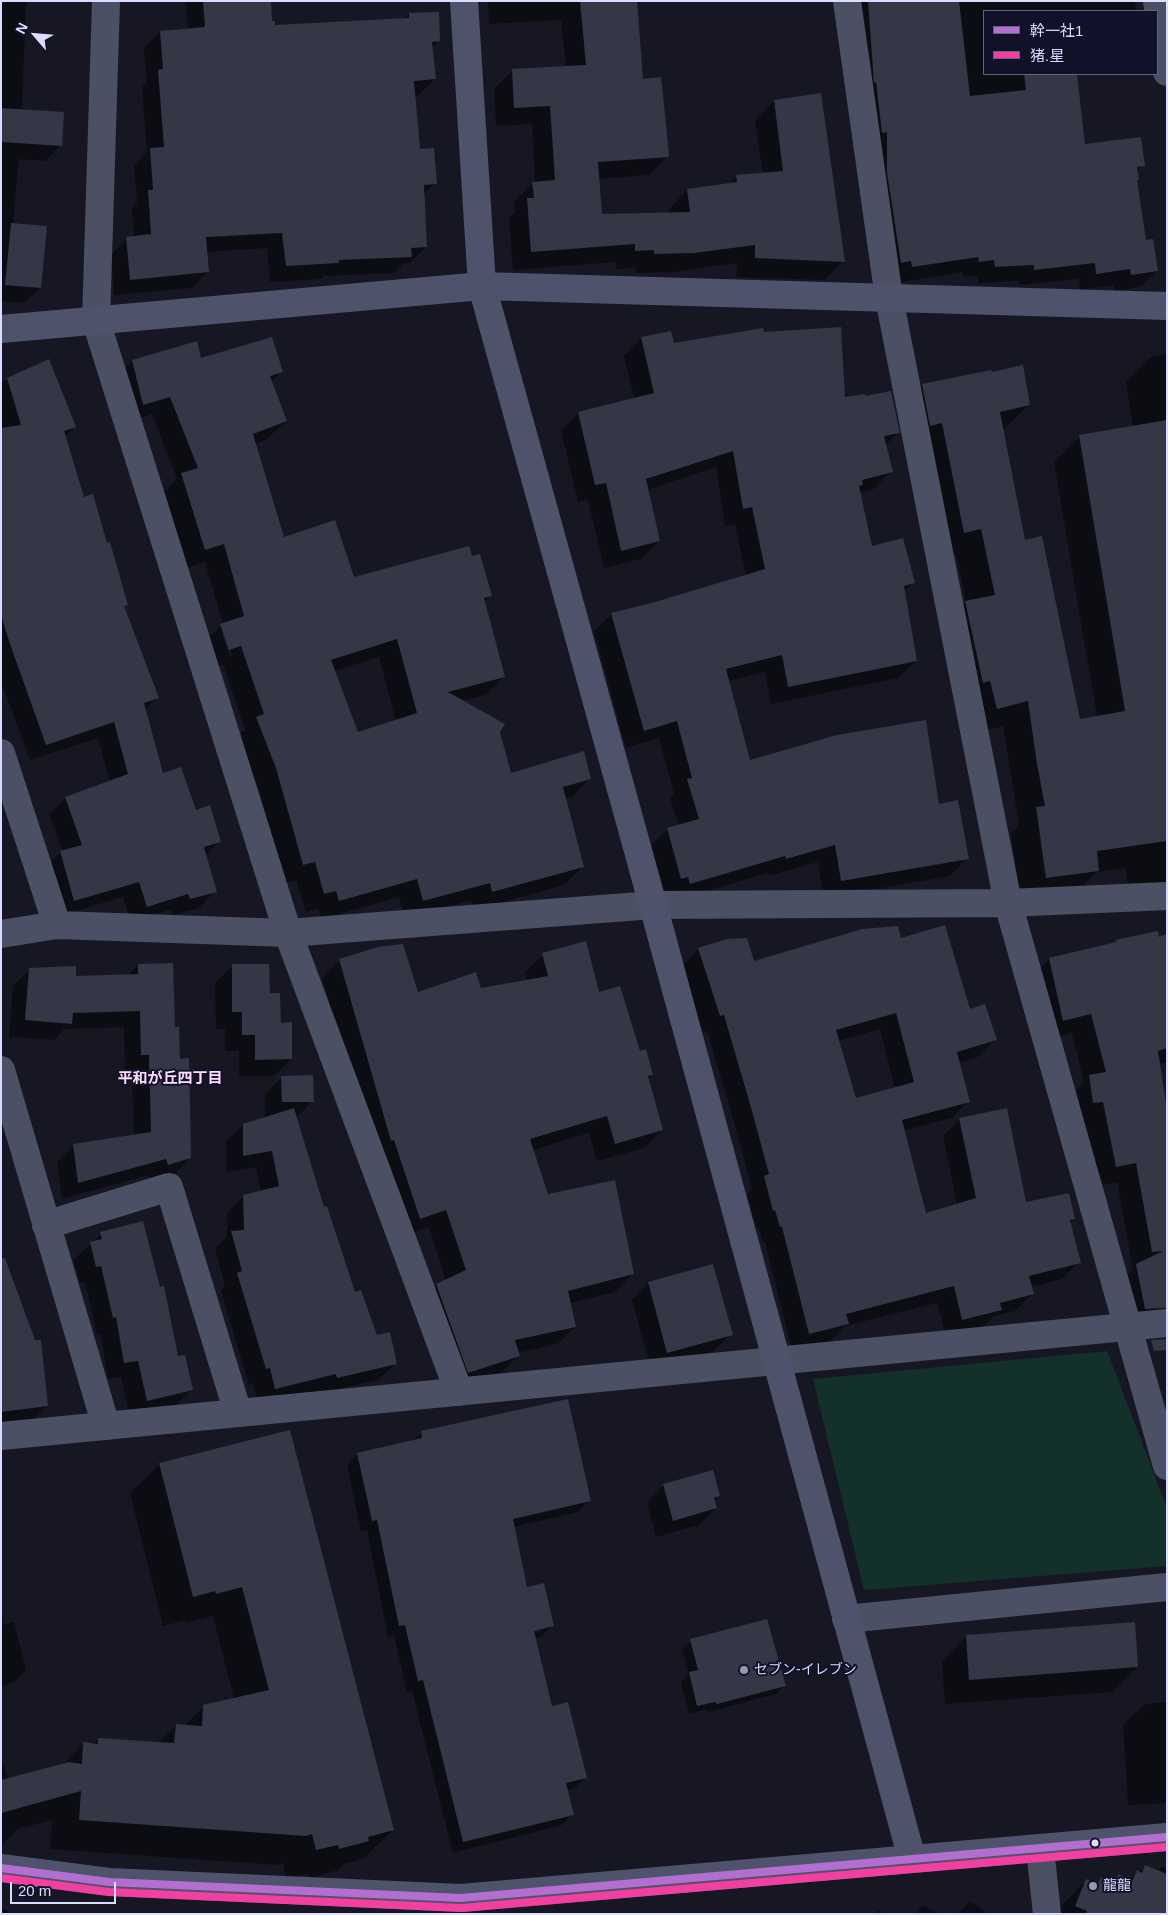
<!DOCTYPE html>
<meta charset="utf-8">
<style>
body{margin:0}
#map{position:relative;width:1168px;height:1915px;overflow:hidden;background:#171724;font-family:Arial,"Noto Sans JP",sans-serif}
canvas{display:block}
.frame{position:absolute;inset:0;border:2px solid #daddff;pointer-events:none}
.legend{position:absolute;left:983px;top:10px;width:175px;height:65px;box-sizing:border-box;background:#11122a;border:1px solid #61637f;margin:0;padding:6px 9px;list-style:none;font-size:15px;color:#daddff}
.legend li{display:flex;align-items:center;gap:10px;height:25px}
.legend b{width:25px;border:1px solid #61637f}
.north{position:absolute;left:10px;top:10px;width:50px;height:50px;-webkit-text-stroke:4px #11122a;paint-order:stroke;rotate:297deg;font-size:14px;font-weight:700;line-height:20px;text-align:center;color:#daddff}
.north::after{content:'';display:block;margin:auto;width:18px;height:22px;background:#daddff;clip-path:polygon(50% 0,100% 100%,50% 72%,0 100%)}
.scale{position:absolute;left:10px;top:1882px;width:106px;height:22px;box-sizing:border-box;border:2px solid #daddff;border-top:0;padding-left:6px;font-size:15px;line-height:18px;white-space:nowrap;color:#daddff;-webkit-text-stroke:4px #11122a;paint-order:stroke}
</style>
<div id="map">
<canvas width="1168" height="1915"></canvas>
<div class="frame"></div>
<ul class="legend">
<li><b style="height:6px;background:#b36fd0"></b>幹一社1</li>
<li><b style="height:6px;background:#f240a1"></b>猪.星</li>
</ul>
<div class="north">N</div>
<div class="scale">20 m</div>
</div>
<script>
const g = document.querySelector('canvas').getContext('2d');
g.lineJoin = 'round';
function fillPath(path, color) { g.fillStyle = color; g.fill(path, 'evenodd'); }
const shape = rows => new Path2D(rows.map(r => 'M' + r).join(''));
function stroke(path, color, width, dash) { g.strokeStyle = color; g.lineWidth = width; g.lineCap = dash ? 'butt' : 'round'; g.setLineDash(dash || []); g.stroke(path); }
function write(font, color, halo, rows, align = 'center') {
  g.font = font + ' Arial,"Noto Sans JP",sans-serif'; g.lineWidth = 4; g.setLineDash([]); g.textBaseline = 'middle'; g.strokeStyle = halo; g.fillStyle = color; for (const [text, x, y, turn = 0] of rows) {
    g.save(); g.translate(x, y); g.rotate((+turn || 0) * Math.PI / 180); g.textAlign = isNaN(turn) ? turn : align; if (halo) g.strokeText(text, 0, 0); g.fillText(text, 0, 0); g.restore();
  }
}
fillPath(shape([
 [1107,1351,1167,1508,1167,1566,864,1590,813,1379]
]), '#14302b');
fillPath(shape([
 [1,1,26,1,22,110,61,145,45,161,19,159,13,224,40,288,24,303,1,301],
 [186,1,270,1,271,23,274,26,403,20,409,14,439,41,432,48,435,79,419,95,414,96,419,150,435,183,423,195,426,247,410,263,404,263,394,273,324,276,321,279,270,282,267,248,206,252,208,272,192,288,114,295,111,255,127,238,134,237,132,208,137,203,134,165,147,152,142,87,147,82,144,48,160,32,188,30],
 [488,1,635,1,642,81,667,157,649,175,598,179,601,215,669,213,669,209,687,190,729,185,737,176,763,174,755,120,774,101,820,95,843,261,825,280,736,277,737,263,674,272,636,273,635,268,616,269,616,262,513,270,509,218,515,212,514,202,533,183,535,183,532,124,496,126,494,89,513,70,566,67,561,20,489,24],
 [849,1,1135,1,1136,11,984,11,984,74,1075,74,1084,145,1143,165,1136,172,1136,181,1145,241,1157,271,1140,287,1115,291,1114,285,1080,290,1079,279,1019,285,1018,281,979,283,978,276,963,277,962,272,896,283],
 [763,333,844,399,898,432,885,446,891,471,874,489,859,493,871,548,913,583,903,593,916,661,898,678,771,704,765,672,728,681,749,761,938,805,967,858,950,876,824,898,818,862,769,876,768,873,672,901,663,896,650,846,668,829,679,826,670,798,674,794,659,738,626,748,594,631,612,614,656,603,746,576,735,524,725,526,716,467,647,490,659,541,641,559,604,568,588,500,578,502,561,430,579,413,634,399,624,356,642,338,673,344],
 [1167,354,1167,885,1129,892,1125,868,1096,872,1073,896,1021,903,1011,833,1019,825,1003,726,972,734,940,627,966,602,956,554,939,557,917,448,905,450,897,411,923,385,1029,405,1002,431,1024,541,1079,721,1097,717,1054,462,1080,437,1133,427,1126,382,1151,357],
 [200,359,281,372,271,382,286,421,267,439,255,444,283,539,354,578,471,558,490,596,484,602,504,677,485,695,462,701,499,732,511,775,590,778,572,797,564,799,583,866,564,885,474,910,471,900,405,918,399,897,321,919,318,908,306,912,296,880,285,883,258,787,238,736,245,730,223,664,211,668,202,643,223,624,205,562,187,568,164,492,177,479,152,414,124,423,114,379,132,361],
 [222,634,225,634,232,656,230,657],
 [379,657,396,721,357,733,334,671],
 [49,360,75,427,65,436,84,498,126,604,123,607,157,697,145,710,162,775,195,811,219,842,205,856,215,891,199,908,173,915,172,909,131,922,123,897,58,916,44,868,63,851,49,814,66,798,110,782,98,738,30,760,1,681,1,382],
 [1167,935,1167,1062,1158,1064,1167,1110,1167,1315,1125,1323,1117,1285,1133,1269,1117,1182,1097,1186,1070,1096,1084,1082,1072,1033,1044,1040,1030,979,1049,959,1113,944,1116,941,1158,938],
 [901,939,995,1040,978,1057,958,1063,968,1101,952,1118,903,1131,925,1214,957,1205,943,1136,960,1119,1025,1204,1074,1219,1069,1223,1079,1262,1062,1279,1031,1287,1032,1294,1015,1311,994,1316,984,1326,946,1336,937,1303,845,1326,830,1341,792,1350,765,1243,763,1243,758,1226,756,1227,747,1194,752,1189,736,1129,707,1031,703,1033,682,966,699,949,753,962],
 [880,1029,895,1089,855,1100,838,1041],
 [543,955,598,993,639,1053,652,1075,648,1079,662,1130,644,1148,597,1161,589,1133,532,1150,547,1195,633,1274,615,1292,570,1303,575,1327,557,1344,517,1353,518,1356,501,1373,451,1390,419,1303,436,1285,446,1281,429,1227,403,1236,374,1158,322,978,340,960,417,994,481,990,527,981,525,972],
 [138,965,174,1029,190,1158,173,1175,151,1181,149,1175,62,1199,57,1162,73,1146,134,1136,132,1071,125,1071,124,1027,64,1029,54,1040,9,1037,13,986,30,969,74,977,128,975],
 [232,966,269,994,291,1059,274,1076,239,1076,239,1051,225,1051,225,1029,216,1029,215,983],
 [282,1077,312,1101,296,1118,323,1208,354,1293,376,1337,395,1364,378,1380,320,1393,320,1390,258,1405,253,1384,249,1385,221,1291,225,1286,215,1248,227,1236,227,1213,244,1196,261,1192,256,1167,227,1172,226,1141,243,1125,265,1118,265,1094],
 [104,1232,192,1389,175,1406,130,1417,121,1377,108,1379,100,1334,97,1334,85,1282,80,1283,73,1260],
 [1,1251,34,1342,47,1406,29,1424,1,1427],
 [648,1283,731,1334,714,1351,651,1369,632,1300],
 [289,1432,393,1830,363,1859,344,1864,338,1870,310,1878,308,1874,286,1879,283,1863,276,1865,50,1849,52,1820,18,1829,1,1846,1,1756,8,1780,61,1766,83,1744,93,1744,98,1740,158,1743,176,1725,184,1726,204,1706,234,1699,213,1616,186,1623,185,1620,163,1626,130,1493,160,1464],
 [422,1432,589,1501,578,1512,513,1527,526,1588,552,1626,541,1637,535,1638,551,1708,586,1777,575,1788,567,1790,573,1814,562,1825,453,1853,412,1691,407,1692,394,1635,388,1637,367,1530,361,1531,347,1465,358,1454,412,1442],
 [541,1628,541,1631,529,1634,528,1631],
 [664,1485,719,1496,714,1501,716,1508,699,1525,656,1537,647,1502],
 [1,1611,4,1625,14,1622,26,1670,13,1683,1,1686],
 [967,1636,1137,1667,1112,1692,945,1704,942,1661],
 [691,1641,784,1686,776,1694,708,1712,707,1709,689,1714,681,1682,689,1674,682,1649],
 [1167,1702,1167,1803,1128,1805,1123,1725,1145,1704],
 [1163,1866,1167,1868,1167,1914,1053,1914,1086,1881,1095,1885,1102,1878,1111,1882,1118,1875,1129,1880,1146,1867,1157,1871],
 [970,1901,988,1914,957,1914],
 [924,1905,938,1914,915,1914],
 [1,1909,8,1910,8,1914,1,1914],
 [879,1910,884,1914,875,1914]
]), '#0007');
fillPath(shape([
 [203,1,271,1,272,21,275,21,275,25,409,18,409,13,439,12,440,41,432,42,436,79,414,81,420,149,434,148,437,184,424,185,427,247,411,248,412,257,339,260,339,263,286,266,282,233,206,237,209,272,130,280,126,237,151,234,148,190,153,190,150,148,164,147,158,70,163,69,160,31,205,27],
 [580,1,637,1,643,79,661,77,666,123,669,157,598,162,602,214,690,212,687,189,737,182,736,175,783,171,774,100,821,93,845,262,755,258,755,245,694,253,654,254,654,250,635,251,635,244,531,252,527,198,534,198,532,182,555,180,550,106,514,108,512,69,586,65],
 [868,1,959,1,970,96,1026,90,1024,74,1077,74,1085,144,1141,137,1145,166,1137,167,1139,180,1137,180,1146,240,1153,239,1158,271,1131,275,1130,269,1096,274,1095,263,1034,270,1034,265,995,267,994,260,979,262,978,257,912,267,911,261,901,263,887,173,887,132,882,133,876,82,874,83],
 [1,108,64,112,62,146,1,142],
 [11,223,47,226,41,288,5,285],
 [841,327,845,397,865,394,865,396,891,391,900,433,884,436,893,472,862,480,863,485,859,486,872,546,903,538,915,583,904,586,917,661,788,687,782,655,726,669,750,760,837,735,926,720,939,804,958,800,969,859,841,881,835,845,786,859,785,856,690,884,688,877,681,879,667,828,699,819,687,779,692,778,677,721,644,731,611,613,655,602,765,569,752,507,743,509,733,451,646,479,660,541,621,551,606,483,595,485,578,412,654,393,641,337,671,331,674,343,763,328,764,332],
 [272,337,283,372,270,376,287,421,253,434,284,537,335,520,354,577,469,546,472,556,480,554,492,596,484,598,505,677,448,692,505,724,500,732,511,773,584,751,591,779,563,787,584,867,492,892,490,883,423,901,417,879,339,901,336,891,324,894,315,862,303,865,276,768,256,717,264,714,241,646,229,650,220,624,244,616,224,544,205,550,181,473,198,468,170,397,143,405,132,360,197,341,201,358],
 [397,639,417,713,358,732,331,660],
 [49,359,76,427,64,431,84,497,93,494,107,543,110,542,128,605,124,606,159,698,144,703,163,773,181,767,196,810,210,805,221,842,204,847,217,892,190,899,188,894,147,907,139,882,74,901,60,851,82,845,65,797,128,774,114,722,46,745,10,644,1,615,1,428,21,425,7,378],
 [1023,365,1030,405,1000,412,1025,540,1042,536,1080,719,1125,711,1079,435,1167,420,1167,841,1097,851,1099,871,1046,878,1036,807,1045,806,1037,764,1028,701,997,709,990,681,983,683,965,601,995,595,981,529,964,533,942,423,930,426,922,384,991,370,992,372],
 [945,925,970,1009,985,1004,997,1040,957,1052,970,1102,902,1120,926,1213,976,1198,959,1118,1007,1108,1026,1202,1069,1193,1075,1219,1070,1220,1081,1263,1029,1276,1034,1294,1000,1303,1002,1310,962,1320,954,1286,846,1314,849,1324,809,1334,782,1227,780,1227,775,1210,773,1211,764,1176,769,1174,752,1111,724,1015,720,1016,698,948,727,939,747,938,754,961,862,929,898,926,901,938],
 [896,1013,914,1082,856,1098,836,1030],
 [1158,931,1159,937,1167,934,1167,1048,1158,1051,1167,1109,1167,1308,1145,1309,1136,1264,1163,1251,1152,1252,1136,1163,1116,1167,1103,1102,1093,1103,1089,1075,1106,1072,1091,1014,1063,1021,1049,958,1116,942,1115,940],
 [586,941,599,992,620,986,640,1051,646,1049,653,1075,648,1076,663,1130,615,1144,607,1116,530,1139,548,1194,615,1180,634,1274,568,1291,576,1327,515,1340,520,1356,468,1373,436,1284,466,1270,446,1210,420,1219,394,1140,391,1141,339,959,378,947,403,944,418,992,476,972,481,988,548,976,542,953],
 [173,963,175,1027,179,1027,180,1059,189,1058,191,1158,168,1165,166,1159,78,1183,73,1144,151,1132,149,1055,141,1055,140,1011,73,1013,72,1024,25,1020,29,968,76,966,76,976,138,974,138,964],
 [232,964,269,964,270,993,280,993,281,1023,292,1022,292,1059,255,1060,255,1035,242,1035,242,1012,232,1012],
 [313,1075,314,1102,282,1102,281,1076],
 [294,1108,324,1207,327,1206,355,1292,361,1290,377,1335,390,1332,397,1364,337,1378,336,1374,275,1389,270,1368,266,1369,237,1273,242,1271,231,1231,244,1230,243,1195,279,1186,272,1151,243,1156,243,1124],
 [143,1221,160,1287,164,1286,178,1356,185,1355,193,1390,147,1401,138,1361,124,1363,116,1317,113,1318,101,1266,96,1267,90,1242,102,1239,100,1232],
 [1,1258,5,1258,35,1340,41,1340,48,1406,1,1412],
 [713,1264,733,1335,667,1353,648,1282],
 [1167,1339,1167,1350,1154,1351,1151,1340],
 [568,1399,591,1501,513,1519,527,1587,544,1583,554,1626,534,1631,552,1706,568,1702,587,1778,566,1783,574,1815,463,1842,423,1680,418,1681,405,1625,399,1626,377,1520,372,1521,357,1453,422,1438,421,1431],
 [290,1430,394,1830,368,1837,369,1841,339,1849,338,1845,316,1850,312,1834,306,1836,79,1820,81,1791,1,1813,1,1780,69,1762,82,1764,83,1742,98,1744,98,1738,174,1743,176,1724,202,1726,203,1705,269,1690,242,1587,216,1594,215,1591,193,1597,159,1463],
 [713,1470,720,1496,714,1498,717,1508,673,1521,663,1484],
 [767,1619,786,1686,717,1704,715,1702,697,1706,689,1672,698,1670,690,1639],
 [1135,1622,1138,1667,969,1680,966,1635],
 [1145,1865,1167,1874,1167,1914,1086,1914,1087,1911,1075,1906,1086,1879,1098,1884,1101,1877,1114,1882,1118,1874,1133,1880,1137,1870,1142,1873]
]), '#353646');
stroke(shape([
 [106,1,96,321,288,933,459,1392],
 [847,1,889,298,1008,903,1167,1466],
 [1157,1,1167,72],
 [1,753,57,925],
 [1,934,57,925,288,933,653,905,1008,903,1167,896],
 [1,1070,106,1426],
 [46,1225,169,1187,238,1413],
 [1,1436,1167,1323],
 [846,1619,1167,1587],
 [1040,1848,1047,1914]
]), '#4c5065', 28);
stroke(shape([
 [464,1,482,286,653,905,912,1859],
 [1,329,482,286,1167,306],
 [1,1868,109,1882,461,1898,1167,1837]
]), '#4e536b', 28);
stroke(shape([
 [1,1868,109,1882,461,1898,1167,1837]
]), '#b36fd0', 8);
stroke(shape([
 [1,1878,109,1892,462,1908,1167,1847]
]), '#f240a1', 8);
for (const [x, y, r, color] of [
 [744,1670,5,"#9698b2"],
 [1095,1843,4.5,"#daddff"],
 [1093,1886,5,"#9698b2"]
]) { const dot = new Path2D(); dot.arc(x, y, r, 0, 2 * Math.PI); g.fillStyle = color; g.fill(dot); stroke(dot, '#11122a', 2); }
write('14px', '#daddff', '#11122a', [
 ["セブン-イレブン",754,1670],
 ["龍龍",1103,1886]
], 'left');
write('bold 15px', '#ffdcfa', '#11122a', [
 ["平和が丘四丁目",170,1079]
]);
</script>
